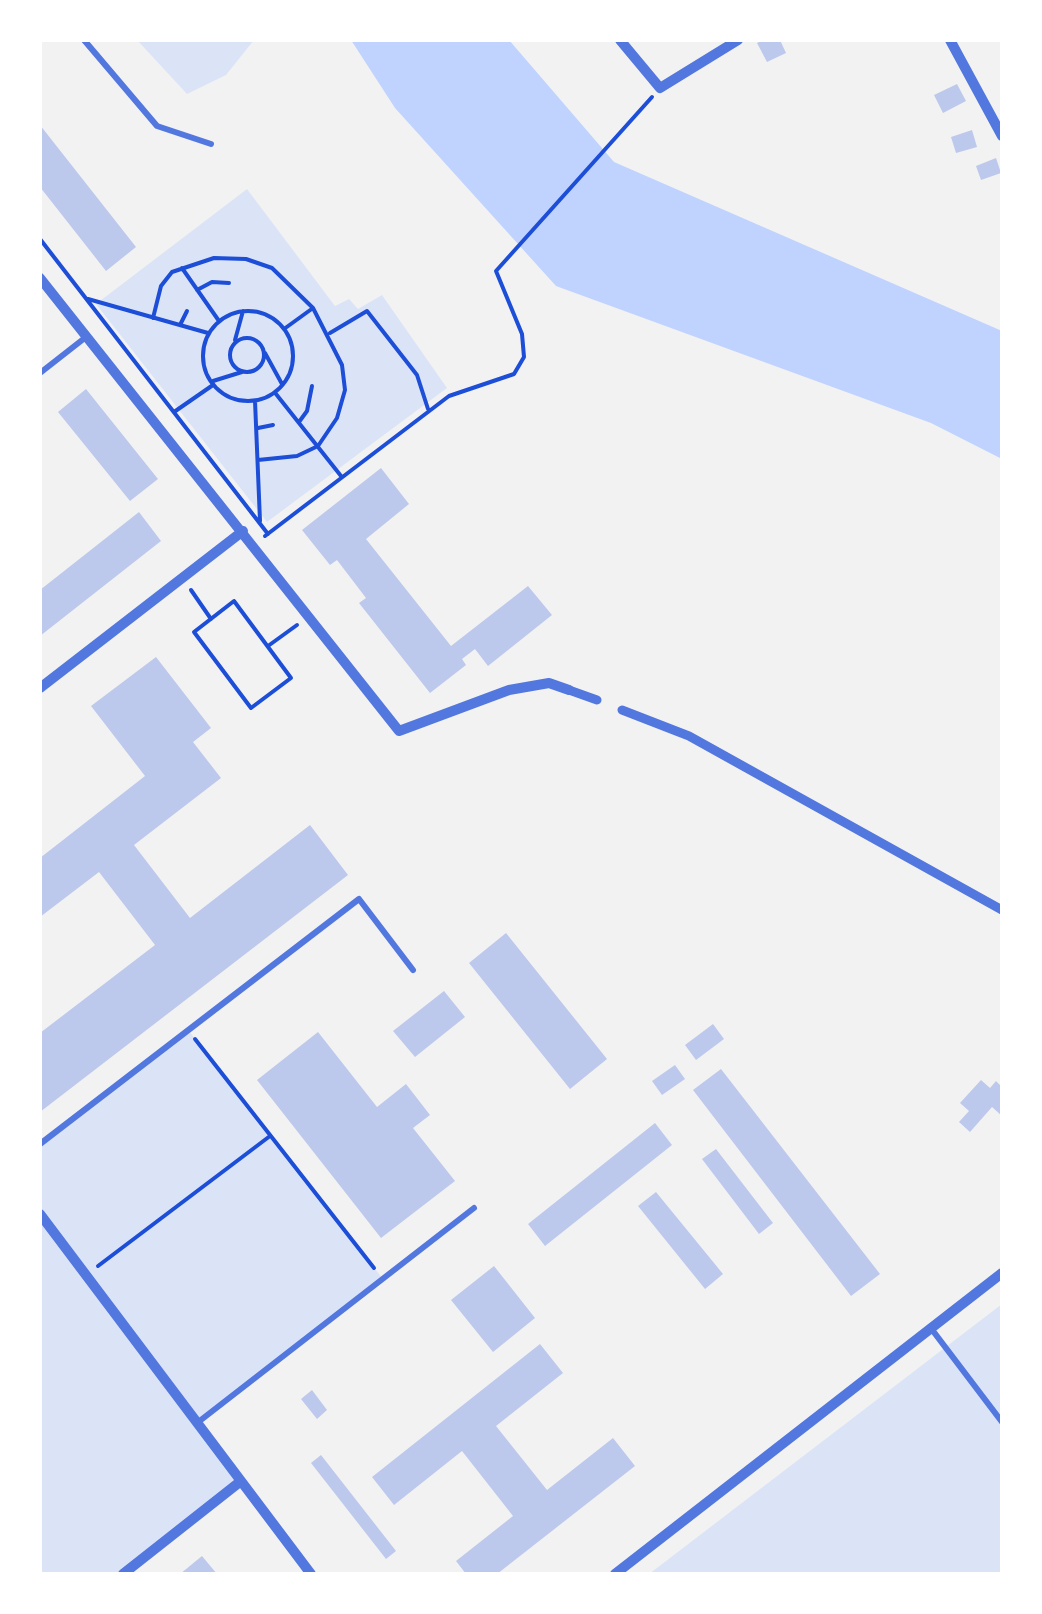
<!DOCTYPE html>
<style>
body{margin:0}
#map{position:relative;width:1042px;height:1614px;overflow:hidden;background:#f2f2f2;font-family:"Golos Text",sans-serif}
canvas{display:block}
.frame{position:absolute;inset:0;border:42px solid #fff;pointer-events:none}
</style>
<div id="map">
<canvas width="1042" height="1614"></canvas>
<div class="frame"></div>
</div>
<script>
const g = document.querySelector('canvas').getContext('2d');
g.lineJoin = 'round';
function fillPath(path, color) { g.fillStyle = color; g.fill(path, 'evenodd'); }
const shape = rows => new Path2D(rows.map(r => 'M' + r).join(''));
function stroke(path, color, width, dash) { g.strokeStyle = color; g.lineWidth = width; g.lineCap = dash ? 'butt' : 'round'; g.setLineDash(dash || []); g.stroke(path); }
fillPath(shape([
 [137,40,254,40,226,75,187,94],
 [247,189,335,306,349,299,358,309,382,295,447,388,267,522,96,304],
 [189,1031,383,1279,198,1422,241,1481,123,1574,40,1574,40,1144],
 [1002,1304,1002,1574,649,1574]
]), '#dbe4f7');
fillPath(shape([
 [351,40,509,40,614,162,1002,331,1002,459,931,423,556,286,395,108]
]), '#bfd3fe');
fillPath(shape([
 [763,40,780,40,786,53,767,62,757,43],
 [957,84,966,101,943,113,934,95],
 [40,125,136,247,106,271,40,187],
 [972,130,977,147,956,153,951,137],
 [996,158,1001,173,981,180,976,166],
 [86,389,158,479,130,501,58,412],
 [381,468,409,504,366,539,451,646,528,586,552,615,488,666,475,649,462,659,466,665,430,693,359,603,366,598,337,560,330,565,302,530],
 [139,512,161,541,40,636,40,590],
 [156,657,211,728,193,742,221,778,134,845,190,918,310,825,348,875,40,1112,40,1033,155,945,99,872,40,917,40,858,145,776,91,706],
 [506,933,607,1059,570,1089,469,963],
 [444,991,465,1017,415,1057,393,1031],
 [713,1024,724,1039,696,1060,685,1045],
 [318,1032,377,1107,406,1084,430,1115,413,1128,455,1181,381,1238,257,1080],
 [675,1065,685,1079,662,1095,652,1081],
 [721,1069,880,1274,851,1296,693,1090],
 [981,1080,990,1088,996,1081,1002,1087,1002,1116,992,1107,970,1132,959,1122,969,1111,960,1103],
 [655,1123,672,1145,545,1246,528,1224],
 [716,1149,773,1223,759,1234,702,1159],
 [656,1192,723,1274,705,1289,638,1206],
 [494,1266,535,1318,493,1352,451,1300],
 [540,1344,563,1373,496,1426,547,1490,613,1438,635,1466,497,1574,466,1574,456,1561,513,1516,462,1451,394,1505,372,1477],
 [312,1390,327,1410,317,1419,301,1399],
 [321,1455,396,1551,386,1559,311,1463],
 [202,1556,217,1574,180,1574]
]), '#bdc9ec');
stroke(shape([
 [40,239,268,534],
 [182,268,219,321],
 [197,290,212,282,229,283],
 [88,299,208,333],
 '203 356a45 45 0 1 1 90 0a45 45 0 1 1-90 0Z',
 [153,318,161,286,172,272,214,258,246,259,272,268,313,308,342,365,345,390,337,418,318,446,297,456,258,460],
 [180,325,187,311],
 [284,329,313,308],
 [330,333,367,311,417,375,428,409],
 '230 355a17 17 0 1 1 34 0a17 17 0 1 1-34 0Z',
 [235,340,243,311],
 [265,353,282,384],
 [213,381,242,372],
 [276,394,341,476],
 [255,401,260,521],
 [174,412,213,385],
 [299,422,307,411,312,386],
 [258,428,273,425],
 [265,536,449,396,514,374,524,357,522,334,496,271,652,97],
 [191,590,211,619],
 [234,601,291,678,251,708,194,632,234,601],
 [268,646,297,625],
 [195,1039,374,1268],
 [98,1266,270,1136]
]), '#1d4ed8', 4);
stroke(shape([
 [84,40,157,126,211,144],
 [40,373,86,337],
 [40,1144,359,899,413,970],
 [930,1327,1002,1422],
 [197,1423,474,1208]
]), '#5277de', 6);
stroke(shape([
 [569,690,597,700],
 [622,710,689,736,1002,910]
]), '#5277de', 9);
stroke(shape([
 [620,40,660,88,738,40],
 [950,40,1002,136],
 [40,278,399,731,509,690,549,683,569,690],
 [40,688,243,531],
 [40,1214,311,1574],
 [123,1574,241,1481],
 [615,1574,1002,1273]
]), '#5277de', 10);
</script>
